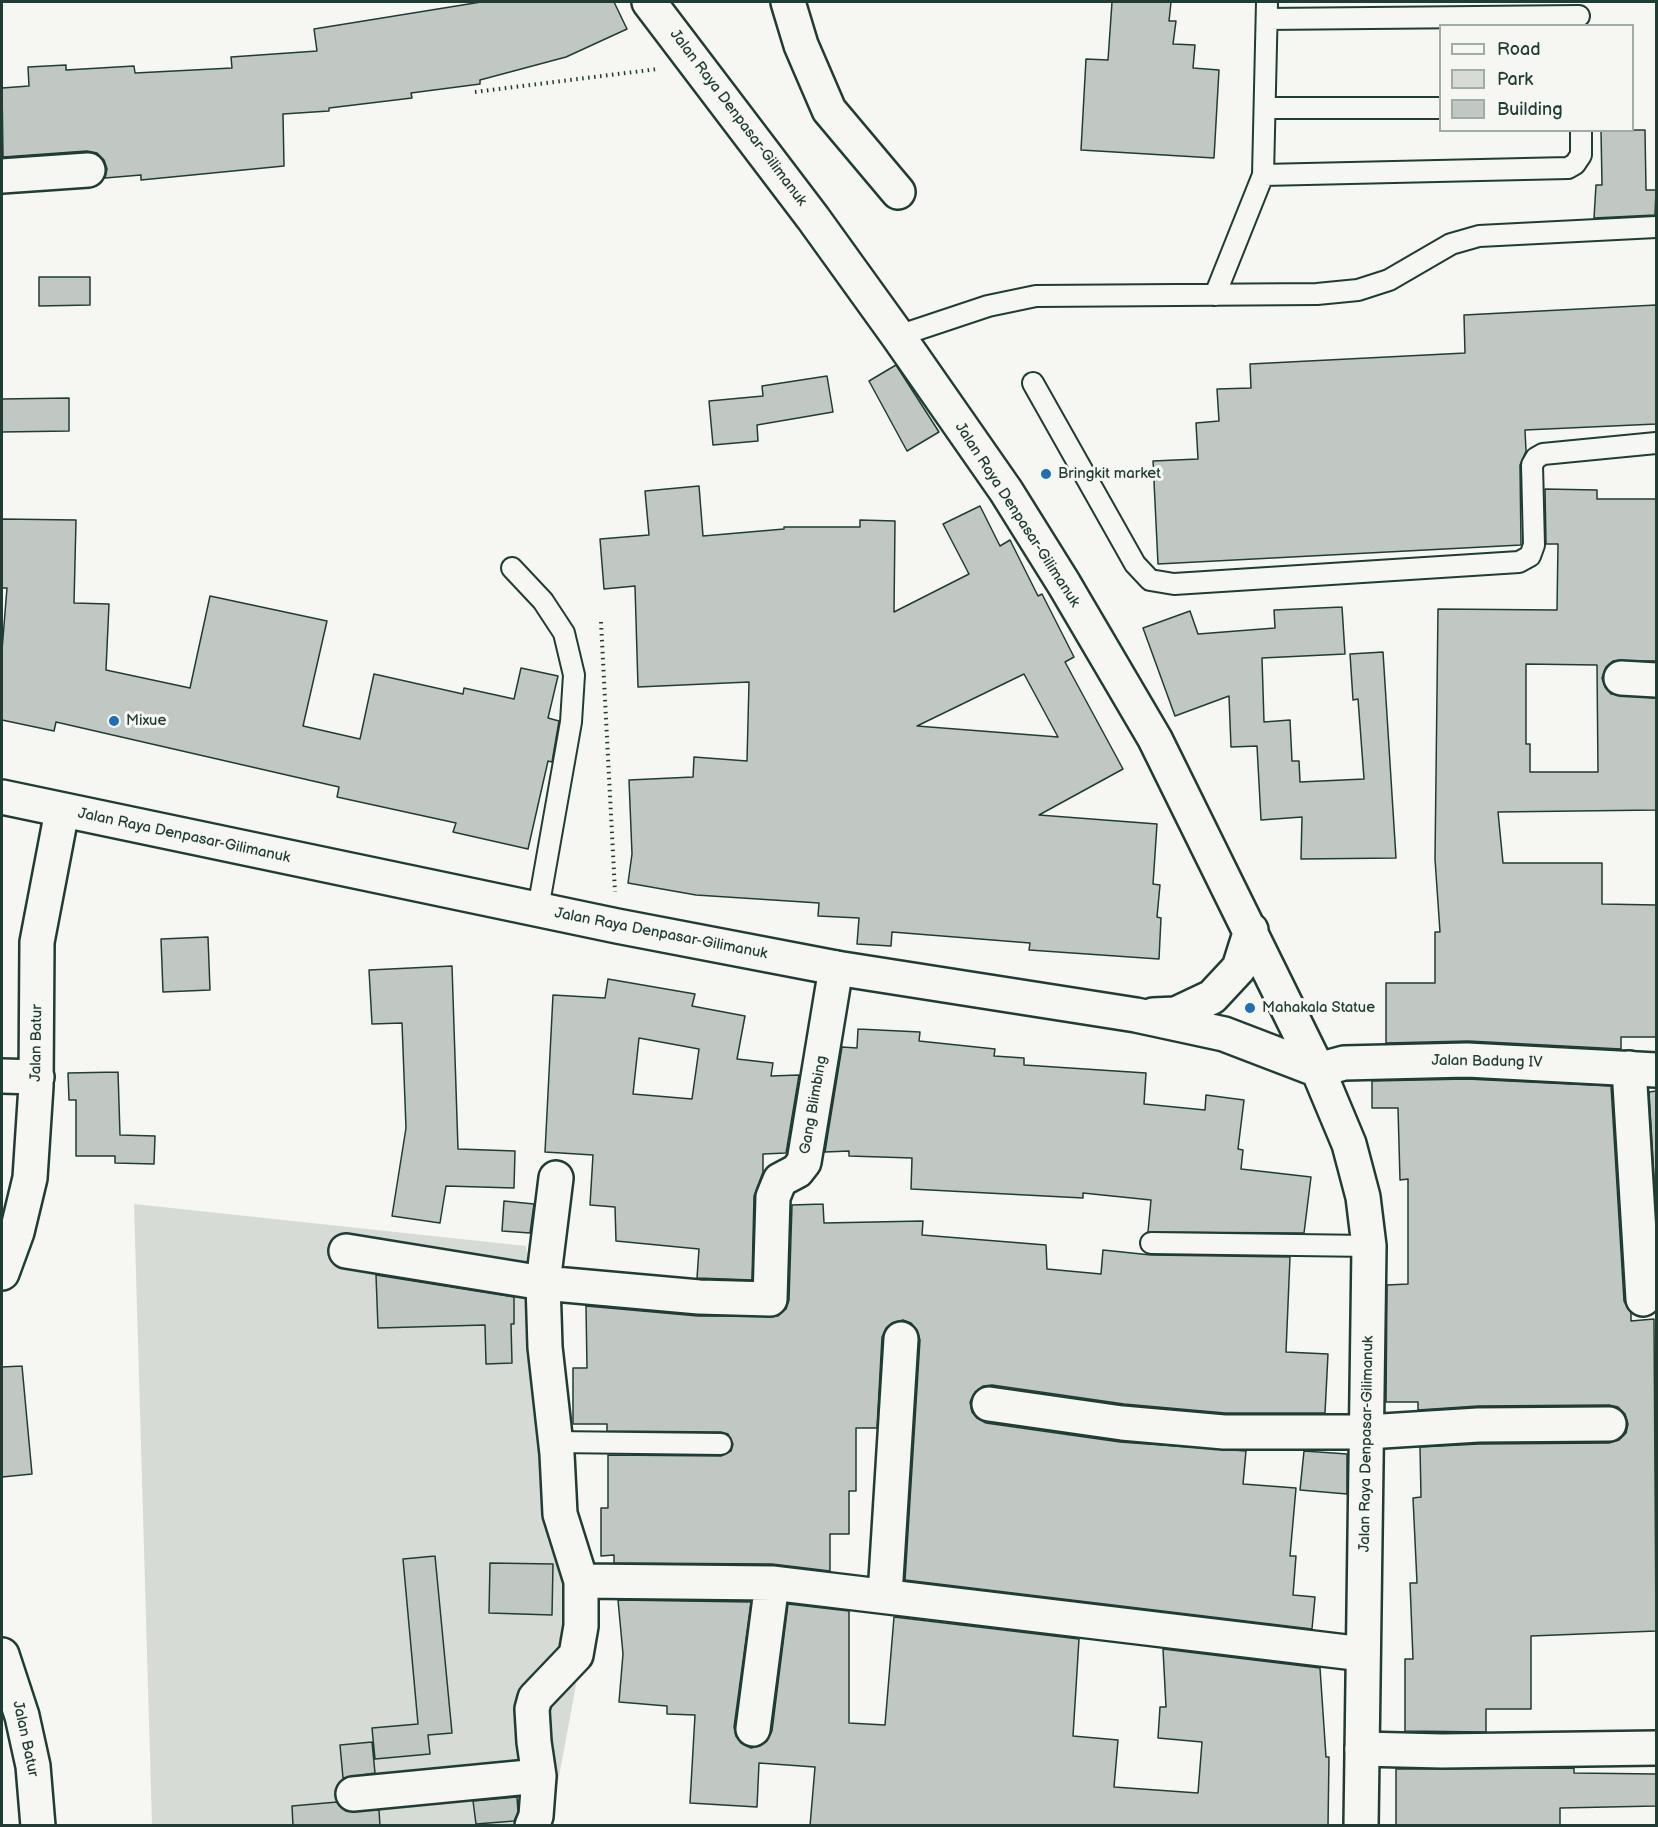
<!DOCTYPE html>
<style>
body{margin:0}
#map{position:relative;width:1658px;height:1827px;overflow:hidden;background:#f6f6f2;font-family:"Balsamiq Sans",sans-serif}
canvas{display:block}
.frame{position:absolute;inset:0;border:3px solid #1f3d34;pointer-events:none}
.legend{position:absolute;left:1439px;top:24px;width:195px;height:108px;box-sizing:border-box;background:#f6f6f2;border:2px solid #a0aca6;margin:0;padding:8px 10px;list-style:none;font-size:18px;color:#1f3d34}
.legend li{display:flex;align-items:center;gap:12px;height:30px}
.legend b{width:30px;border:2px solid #a0aca6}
</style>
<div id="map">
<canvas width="1658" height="1827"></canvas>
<div class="frame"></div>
<ul class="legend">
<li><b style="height:8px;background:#f6f6f2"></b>Road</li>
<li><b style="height:16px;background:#d6dbd6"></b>Park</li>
<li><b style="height:16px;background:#c1c8c3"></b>Building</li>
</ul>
</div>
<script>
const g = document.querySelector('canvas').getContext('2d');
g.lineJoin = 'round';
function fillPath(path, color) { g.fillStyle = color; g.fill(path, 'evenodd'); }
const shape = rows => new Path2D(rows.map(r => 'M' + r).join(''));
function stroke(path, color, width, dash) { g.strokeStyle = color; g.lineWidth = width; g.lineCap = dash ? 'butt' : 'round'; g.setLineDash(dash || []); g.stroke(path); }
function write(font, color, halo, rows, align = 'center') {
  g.font = font + ' "Balsamiq Sans",sans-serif'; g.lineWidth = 6; g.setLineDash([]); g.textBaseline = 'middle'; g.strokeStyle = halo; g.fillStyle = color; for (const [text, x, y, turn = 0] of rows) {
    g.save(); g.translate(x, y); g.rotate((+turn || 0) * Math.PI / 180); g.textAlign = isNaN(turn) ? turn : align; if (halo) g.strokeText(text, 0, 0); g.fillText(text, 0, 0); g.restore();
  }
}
fillPath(shape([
 [134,1204,526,1246,581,1658,550,1825,152,1825]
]), '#d6dbd6');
const building = shape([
 [481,2,614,2,627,29,566,57,480,80,480,84,411,93,412,98,329,108,329,111,283,114,284,166,141,180,141,175,105,178,107,169,104,160,97,153,87,151,3,157,2,88,29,86,28,67,66,65,66,70,134,66,135,73,232,68,231,57,317,51,314,29,481,2],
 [1112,2,1171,2,1169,21,1176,21,1173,44,1195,45,1193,68,1219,70,1214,158,1081,150,1086,59,1108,60,1112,2],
 [1601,130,1645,130,1646,190,1656,190,1655,215,1594,218,1596,185,1602,185,1601,130],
 [39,277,90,277,90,305,39,306,39,277],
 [1656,305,1656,424,1525,430,1526,451,1520,465,1521,545,1158,564,1153,461,1198,459,1196,423,1219,421,1217,389,1251,388,1250,364,1465,353,1464,315,1656,305],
 [896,365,939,432,907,451,869,381,896,365],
 [827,376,833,412,757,425,758,441,713,445,709,401,763,396,762,386,827,376],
 [69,398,69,431,2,432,2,399,69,398],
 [699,486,703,536,784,529,784,527,860,527,860,520,895,521,894,612,969,574,943,524,980,506,1000,546,1010,540,1038,596,1042,594,1074,657,1065,662,1123,769,1039,815,1157,824,1153,884,1160,885,1157,917,1161,918,1159,959,1029,950,1030,943,892,932,891,946,857,944,859,918,818,916,819,903,696,895,628,883,632,854,629,780,693,777,694,757,747,761,749,682,638,687,635,586,604,589,600,539,649,535,645,491,699,486],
 [1024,674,1058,737,917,726,1024,674],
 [1545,489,1597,490,1597,499,1656,499,1656,661,1613,661,1606,667,1602,678,1605,687,1611,694,1656,698,1656,810,1498,812,1503,863,1602,863,1602,904,1656,905,1656,1037,1621,1037,1621,1049,1468,1041,1386,1043,1386,983,1435,983,1435,932,1440,932,1435,859,1438,609,1557,610,1558,544,1546,544,1545,489],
 [1526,664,1597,665,1598,772,1530,772,1530,744,1526,744,1526,664],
 [2,519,76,520,74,603,109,604,106,670,190,688,210,596,327,621,303,726,360,739,374,674,463,694,464,688,514,699,521,668,558,676,548,718,559,721,552,762,548,761,528,849,453,832,456,823,337,797,339,787,56,722,54,731,2,720,2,650,7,588,2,588,2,519],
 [1342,607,1345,654,1262,658,1264,722,1290,720,1292,761,1299,761,1300,782,1364,779,1358,699,1353,700,1350,654,1383,652,1396,858,1301,859,1302,817,1261,820,1257,746,1231,747,1229,696,1175,716,1143,628,1190,611,1198,634,1275,628,1274,610,1342,607],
 [208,937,210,990,163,992,161,939,208,937],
 [452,966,458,1149,515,1151,514,1188,446,1186,440,1223,392,1216,406,1128,402,1023,372,1024,369,970,452,966],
 [608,979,695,994,692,1006,745,1016,737,1059,773,1063,771,1076,799,1075,786,1153,763,1154,763,1172,754,1196,752,1280,697,1278,699,1249,616,1241,615,1207,590,1205,593,1155,545,1152,553,995,605,998,608,979],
 [639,1038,699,1049,692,1099,633,1094,639,1038],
 [858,1029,920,1032,919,1041,995,1049,994,1056,1024,1058,1024,1065,1146,1073,1144,1104,1205,1110,1206,1095,1244,1100,1238,1149,1243,1150,1241,1169,1311,1177,1304,1233,1148,1232,1151,1200,1083,1193,1083,1198,911,1189,912,1158,849,1156,849,1151,825,1152,842,1047,857,1048,858,1029],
 [118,1072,120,1135,155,1136,154,1164,115,1163,115,1156,76,1156,76,1100,69,1100,68,1073,118,1072],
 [1467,1079,1611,1086,1624,1301,1631,1312,1631,1321,1654,1319,1656,1631,1531,1636,1531,1709,1486,1709,1486,1732,1405,1731,1405,1659,1413,1659,1410,1583,1417,1583,1413,1498,1421,1497,1420,1447,1479,1444,1609,1443,1619,1440,1626,1433,1628,1424,1625,1414,1618,1407,1609,1405,1478,1406,1418,1410,1418,1402,1386,1402,1387,1285,1408,1284,1408,1179,1400,1180,1398,1108,1372,1108,1372,1081,1467,1079],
 [1656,1091,1656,1212,1649,1092,1656,1091],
 [504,1201,534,1204,530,1233,502,1231,504,1201],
 [823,1204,824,1223,923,1221,922,1235,1046,1245,1047,1269,1101,1274,1103,1250,1151,1255,1290,1257,1286,1352,1328,1354,1325,1413,1225,1413,1124,1404,992,1385,983,1386,975,1392,970,1402,972,1412,977,1418,986,1423,1120,1442,1246,1451,1243,1484,1296,1488,1290,1556,1296,1556,1293,1595,1315,1597,1312,1629,905,1580,920,1340,917,1330,911,1323,903,1320,892,1323,886,1328,882,1337,877,1428,856,1428,856,1491,849,1491,849,1534,830,1534,830,1571,772,1564,614,1563,614,1555,601,1556,601,1508,608,1508,608,1455,721,1456,731,1451,733,1444,728,1434,721,1432,607,1431,607,1424,573,1424,573,1368,587,1368,586,1306,698,1316,778,1316,786,1309,789,1300,792,1205,823,1204],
 [376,1275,514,1297,514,1324,511,1324,512,1363,486,1364,485,1325,378,1328,376,1275],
 [22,1366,32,1474,2,1477,2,1367,22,1366],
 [1304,1451,1347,1454,1347,1494,1300,1490,1304,1451],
 [435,1556,452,1733,428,1735,430,1754,375,1759,372,1728,418,1724,403,1559,435,1556],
 [490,1563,553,1564,552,1615,489,1613,490,1563],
 [618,1600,751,1602,734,1727,736,1736,741,1743,751,1748,760,1746,767,1741,772,1731,788,1604,849,1611,849,1723,885,1725,894,1617,1079,1639,1073,1736,1118,1740,1114,1787,1198,1793,1202,1742,1158,1738,1160,1707,1166,1707,1163,1649,1320,1668,1326,1757,1329,1757,1328,1826,810,1826,815,1767,759,1763,757,1807,690,1803,695,1715,667,1714,667,1706,619,1702,623,1654,618,1600],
 [372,1742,375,1773,343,1778,340,1745,372,1742],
 [1574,1768,1574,1773,1656,1774,1656,1806,1560,1808,1560,1826,1396,1826,1396,1769,1574,1768],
 [517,1797,518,1812,514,1821,476,1824,473,1801,517,1797],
 [337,1802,346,1811,379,1810,380,1826,293,1826,292,1806,337,1802]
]);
fillPath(building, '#c1c8c3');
stroke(building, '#1f3d34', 1.5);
const lane = shape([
 [1267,19,1579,16],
 [1265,108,1440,108],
 [1263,175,1568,168,1575,164,1581,155,1581,130],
 [1215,295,1263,175,1267,2],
 [898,336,988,306,1036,296,1317,294,1358,290,1389,280,1451,244,1479,236,1656,227],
 [1033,383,1135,564,1150,580,1174,584,1519,562,1530,556,1534,545,1532,465,1536,458,1543,454,1656,443],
 [512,568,543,601,564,633,574,675,571,722,538,909],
 [1151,1243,1369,1246],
 [555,1442,721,1444]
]);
const street = shape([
 [788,2,801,45,829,110,898,192],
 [2,176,88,170],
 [1621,678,1656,680],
 [1629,1068,1643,1299],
 [2,1076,37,1077],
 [346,1251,543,1283,699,1297,770,1299,773,1197,780,1180,797,1171,804,1162,836,968],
 [2,1273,17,1232,30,1178,36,1086,37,942,62,811],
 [989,1404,1122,1423,1224,1432,1367,1432,1478,1425,1609,1424],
 [581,1581,772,1583,1363,1654],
 [885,1595,901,1339],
 [2,1655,22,1716,33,1766,38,1826],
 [753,1729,772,1583],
 [1362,1749,1442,1751,1656,1748],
 [353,1794,539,1776],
 [532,1826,536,1816,539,1776,534,1742,532,1709,535,1698,576,1655,581,1626,581,1581,560,1514,557,1454,545,1347,543,1283,556,1178]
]);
const secondary = shape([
 [1318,1070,1344,1063,1467,1060,1656,1070]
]);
const highway = shape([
 [649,2,813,218,898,336,1006,491,1064,584,1155,739,1318,1070,1349,1144,1363,1197,1369,1246,1361,1826],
 [2,797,617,926,836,968,1136,1015,1224,1034,1318,1070],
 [1153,1015,1176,1014,1212,997,1239,968,1251,930]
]);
stroke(lane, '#1f3d34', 24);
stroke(street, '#1f3d34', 38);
stroke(secondary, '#1f3d34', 38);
stroke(highway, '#1f3d34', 38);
stroke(shape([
 [475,92,658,69],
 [601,622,615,892]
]), '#1f3d34', 4, [1.5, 4.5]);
stroke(lane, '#f6f6f2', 20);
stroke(street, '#f6f6f2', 33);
stroke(secondary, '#f6f6f2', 33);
stroke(highway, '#f6f6f2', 33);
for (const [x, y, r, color] of [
 [1046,474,6,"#1f6fb2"],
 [114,721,6,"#1f6fb2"],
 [1250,1008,6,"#1f6fb2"]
]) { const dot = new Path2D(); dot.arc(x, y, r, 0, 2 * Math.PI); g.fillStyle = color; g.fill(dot); stroke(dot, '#f6f6f2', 2); }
write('15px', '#1f3d34', '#f6f6f2', [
 ["Jalan Raya Denpasar-Gilimanuk",738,118,53],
 ["Jalan Raya Denpasar-Gilimanuk",1017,515,57],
 ["Jalan Raya Denpasar-Gilimanuk",184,836,12],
 ["Jalan Raya Denpasar-Gilimanuk",661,934,11],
 ["Jalan Batur",37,1043,-89],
 ["Jalan Badung IV",1487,1062,1],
 ["Gang Blimbing",814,1105,-80],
 ["Jalan Raya Denpasar-Gilimanuk",1367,1444,-89],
 ["Jalan Batur",25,1739,78]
]);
write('15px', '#1f3d34', '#f6f6f2', [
 ["Bringkit market",1058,474],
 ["Mixue",126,721],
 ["Mahakala Statue",1262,1008]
], 'left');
</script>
